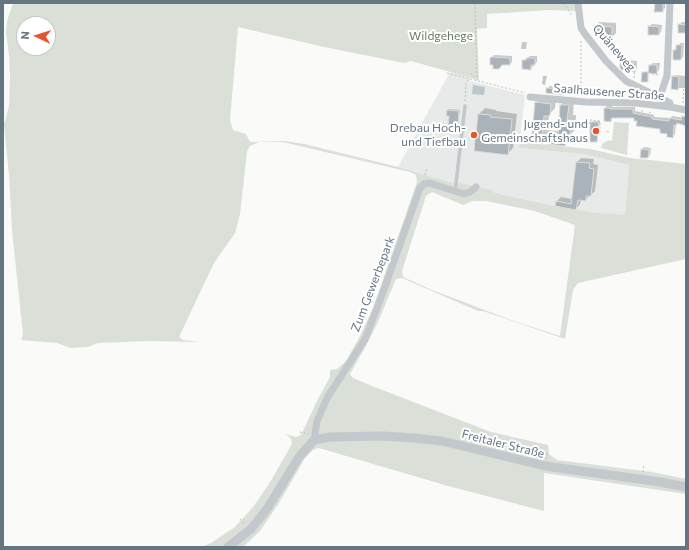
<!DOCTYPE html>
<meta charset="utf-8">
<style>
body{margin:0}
#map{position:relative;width:689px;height:550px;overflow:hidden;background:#fafaf8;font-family:Commissioner,sans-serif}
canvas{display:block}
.frame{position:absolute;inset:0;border:4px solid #657683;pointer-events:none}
.north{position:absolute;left:16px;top:16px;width:40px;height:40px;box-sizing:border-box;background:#fff;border:1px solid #c1c8cd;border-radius:50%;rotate:274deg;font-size:11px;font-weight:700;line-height:16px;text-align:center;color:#657683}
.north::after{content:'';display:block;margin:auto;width:14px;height:18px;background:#e4572e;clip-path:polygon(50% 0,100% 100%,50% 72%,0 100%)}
</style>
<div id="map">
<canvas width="689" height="550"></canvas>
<div class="frame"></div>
<div class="north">N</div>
</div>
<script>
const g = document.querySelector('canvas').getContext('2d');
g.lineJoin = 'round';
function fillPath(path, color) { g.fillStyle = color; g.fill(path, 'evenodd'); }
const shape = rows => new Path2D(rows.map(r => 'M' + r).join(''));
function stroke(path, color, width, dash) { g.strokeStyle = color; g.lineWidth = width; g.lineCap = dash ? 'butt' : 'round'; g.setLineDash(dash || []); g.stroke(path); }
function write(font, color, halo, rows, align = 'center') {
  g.font = font + ' Commissioner,sans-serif'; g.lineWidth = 4; g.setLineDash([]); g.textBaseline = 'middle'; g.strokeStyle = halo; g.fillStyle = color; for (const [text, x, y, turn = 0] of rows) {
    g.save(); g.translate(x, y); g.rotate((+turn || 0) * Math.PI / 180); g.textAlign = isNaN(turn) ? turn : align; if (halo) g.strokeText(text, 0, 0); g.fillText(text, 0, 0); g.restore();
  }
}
fillPath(shape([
 [450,72,470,77,470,81,525,95,519,148,583,154,629,165,625,216,598,213,555,206,504,195,493,192,493,190,460,183,453,183,398,167]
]), '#e8e9e9');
fillPath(shape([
 [13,3,576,3,576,11,549,10,487,14,487,28,477,29,479,80,411,61,404,63,324,47,238,27,230,120,233,130,246,134,250,142,284,141,304,144,398,167,453,183,460,183,493,190,493,192,504,195,555,206,598,213,625,215,629,165,583,154,519,148,520,142,590,149,630,158,686,164,686,259,578,283,573,290,565,339,483,311,478,311,402,278,396,279,378,322,367,344,350,374,353,378,372,386,491,432,548,445,549,454,557,460,652,472,686,479,686,494,544,473,544,511,448,486,319,448,313,450,305,458,279,503,260,531,243,547,201,547,211,543,235,527,253,507,269,484,292,444,291,439,286,434,296,437,301,435,318,399,330,377,330,370,337,369,346,361,360,336,373,308,417,182,416,175,410,172,283,142,259,142,250,146,247,151,240,214,235,233,214,263,179,337,183,340,200,342,148,341,98,343,88,347,71,348,57,343,21,340,23,334,12,230,9,175,4,125,9,106,10,78,9,55,6,32,7,21],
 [24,24,48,24,48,48,24,48],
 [432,192,463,205,473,201,486,201,535,211,575,225,560,336,511,320,432,290,403,277,402,271,426,196],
 [614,122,629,123,627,155,601,148,603,143,609,140,612,141]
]), '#dadfd7');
fillPath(shape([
 [473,85,485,87,484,95,472,94]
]), '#bbc7cb');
fillPath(shape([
 [656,3,665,3,665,8,662,11],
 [599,22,616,23,616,33,612,37,602,32,595,26],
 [682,22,686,22,686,32,679,25],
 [652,24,662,25,661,32,659,34,649,27],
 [522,42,527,42,526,49,521,49],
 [680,43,684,43,683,57,681,59,674,51],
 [494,55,512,56,512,62,510,64,494,64,491,59],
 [530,56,537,56,537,62,531,68,523,61],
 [623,60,637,61,637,69,635,71,621,67,621,62],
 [653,63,660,63,659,70,656,73,649,72,647,81,643,72,650,72,650,65],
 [675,75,686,76,686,88,672,88,673,77],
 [543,76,547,76,545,85,542,84],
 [550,86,566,87,565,91,563,94,547,89],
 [542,97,556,98,555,108,549,115,548,128,545,130,559,131,561,105,567,99,574,100,573,115,576,115,575,130,571,134,570,139,565,145,540,136,542,133,536,103],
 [608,105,612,105,612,107,635,107,635,111,654,115,654,117,670,118,673,116,683,118,686,114,686,125,678,123,676,124,675,134,672,137,662,129,638,120,635,117,613,117,611,121,605,120,605,108],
 [485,108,496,110,496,111,517,114,513,148,507,154,476,140,473,136,477,132,479,114],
 [449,109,460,110,457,125,450,115,448,110],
 [592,121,600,121,597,141,591,122],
 [644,147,651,148,650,155,648,157,642,150],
 [581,158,594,159,593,164,598,165,595,191,585,200,581,200,580,204,576,209,557,201,561,197,572,199,577,162]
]), '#0003');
const building = shape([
 [655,3,663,3,663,12,654,12,655,3],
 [678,24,686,25,686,33,678,33,678,24],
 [594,26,612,27,612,38,601,38,601,33,594,32,594,26],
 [648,26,659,27,659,35,648,35,648,26],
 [676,45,682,45,681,60,673,60,673,50,676,50,676,45],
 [491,57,510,58,510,65,502,65,499,69,493,69,493,65,490,65,490,58,491,57],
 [527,58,535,58,535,65,531,65,531,70,522,69,522,60,526,60,527,58],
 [620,62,636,63,635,72,622,70,620,68,620,62],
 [649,65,657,65,657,74,648,73,649,65],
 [642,72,648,72,648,82,641,82,642,72],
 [672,76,679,77,678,90,671,89,672,76],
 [546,88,564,89,563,95,546,93,546,88],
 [535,102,551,104,550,115,549,116,544,116,542,134,532,134,535,102],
 [560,105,569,105,567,120,571,120,570,137,566,137,565,146,538,143,539,135,558,137,560,105],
 [604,108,610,108,610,109,633,109,633,113,652,117,652,119,669,121,669,118,681,120,682,116,686,117,686,126,677,123,677,125,674,125,673,138,667,137,667,134,660,133,660,129,659,129,636,126,637,121,634,121,634,118,611,118,611,122,604,121,604,108],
 [447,110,459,111,458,126,448,126,449,116,446,116,447,110],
 [478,114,491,115,490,117,512,119,508,155,474,151,475,140,471,136,476,134,478,114],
 [590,122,599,122,597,142,590,142,590,122],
 [641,149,649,150,648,158,640,158,641,149],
 [576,162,590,163,589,168,594,169,591,196,586,196,586,201,578,200,576,210,555,206,556,201,571,204,576,162]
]);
fillPath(building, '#aab3b9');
stroke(building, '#dcdcda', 1);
stroke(shape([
 [475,3,477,80],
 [564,3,572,16],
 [447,73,470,79],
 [471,73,476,81],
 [652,74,660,75],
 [634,78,635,69],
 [581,95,581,40],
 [465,101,466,83,468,80,471,79,525,93],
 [683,103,684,86],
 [642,116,642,110],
 [648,117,649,113,652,112],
 [588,128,590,120,600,121,600,131],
 [596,131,601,131],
 [607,131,609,132],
 [425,175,427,168],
 [300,432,309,434],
 [546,459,547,452],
 [643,472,644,464],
 [240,519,244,523]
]), '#bbbfc2', 1, [2, 2]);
stroke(shape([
 [455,192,465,106]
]), '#c3c8cc', 3.5);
stroke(shape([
 [578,3,581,28,585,34,606,61,626,81,670,103,670,107],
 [660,96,667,76,670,3],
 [530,97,586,102,636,103,670,107,686,110],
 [314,440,317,421,327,398,365,339,382,295,420,188,424,184,429,183,464,194,470,192,476,187]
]), '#c3c8cc', 7);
stroke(shape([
 [228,547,251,529,267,509,299,457,314,440,330,437,383,436,414,438,442,441,545,466,660,482,686,487]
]), '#c3c8cc', 9);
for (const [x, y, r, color] of [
 [596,131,4,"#e4572e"],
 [474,135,4,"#e4572e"]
]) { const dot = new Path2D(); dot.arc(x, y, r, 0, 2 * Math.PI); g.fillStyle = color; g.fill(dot); stroke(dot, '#fff', 1.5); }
write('12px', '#687a64', '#fff', [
 ["Wildgehege",441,36]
]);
write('12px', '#657683', '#fff', [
 ["Quäneweg",614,48,49],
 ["Saalhausener Straße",609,92,4],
 ["Zum Gewerbepark",373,284,-69],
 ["Freitaler Straße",503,444,14]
]);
write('12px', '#657683', '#fff', [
 ["Jugend- und",588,124],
 ["Gemeinschaftshaus",588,138],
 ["Drebau Hoch-",466,128],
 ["und Tiefbau",466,142]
], 'right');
</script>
